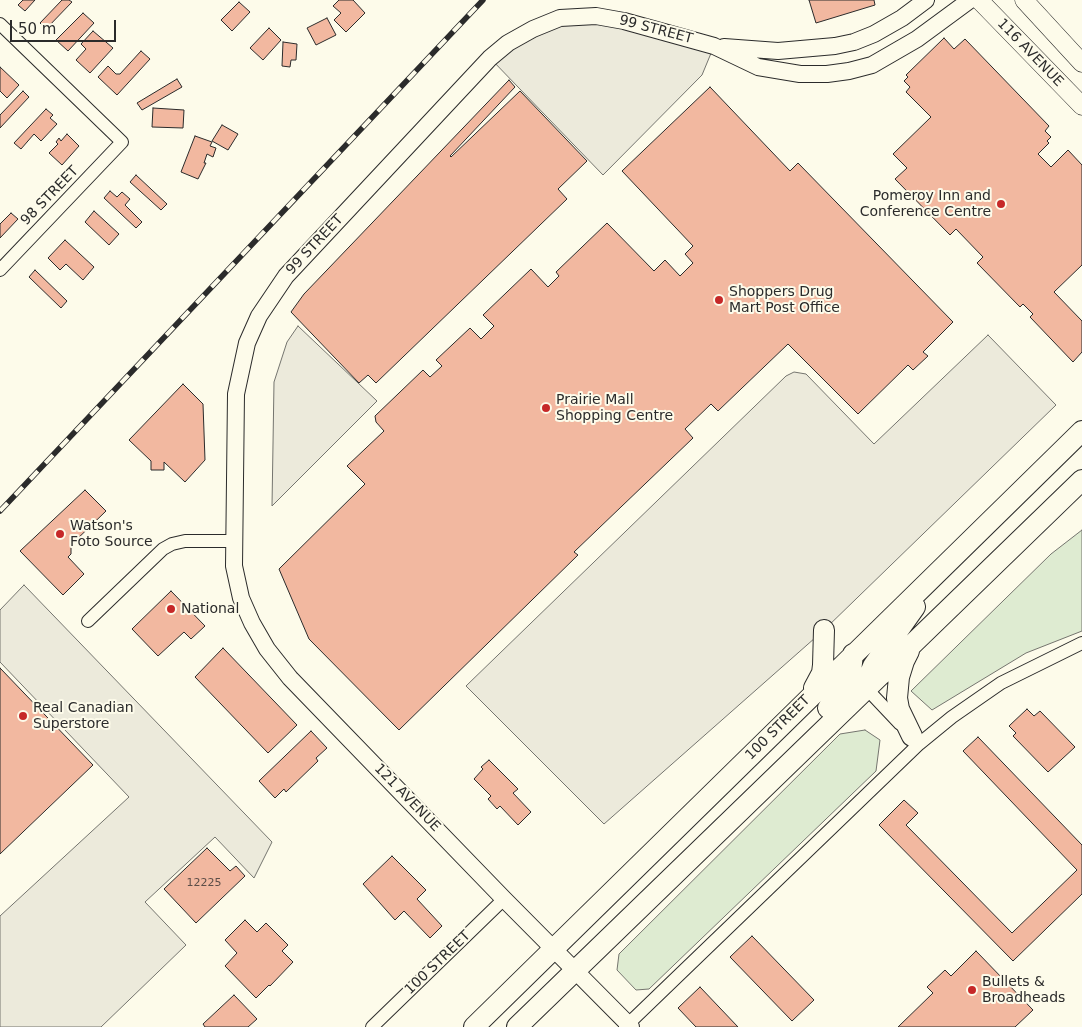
<!DOCTYPE html>
<style>
body{margin:0}
#map{position:relative;width:1082px;height:1027px;overflow:hidden;background:#fdfbea;font-family:"DejaVu Sans",sans-serif}
canvas{display:block}
.scale{position:absolute;left:10px;top:20px;width:106px;height:22px;box-sizing:border-box;border:2px solid #2b2b2b;border-top:0;padding-left:6px;font-size:15px;line-height:18px;white-space:nowrap;color:#2b2b2b;-webkit-text-stroke:4px #fdfbea;paint-order:stroke}
</style>
<div id="map">
<canvas width="1082" height="1027"></canvas>
<div class="scale">50 m</div>
</div>
<script>
const g = document.querySelector('canvas').getContext('2d');
g.lineJoin = 'round';
function fillPath(path, color) { g.fillStyle = color; g.fill(path, 'evenodd'); }
const shape = rows => new Path2D(rows.map(r => 'M' + r).join(''));
function stroke(path, color, width, dash) { g.strokeStyle = color; g.lineWidth = width; g.lineCap = dash ? 'butt' : 'round'; g.setLineDash(dash || []); g.stroke(path); }
function write(font, color, halo, rows, align = 'center') {
  g.font = font + ' "DejaVu Sans",sans-serif'; g.lineWidth = 4; g.setLineDash([]); g.textBaseline = 'middle'; g.strokeStyle = halo; g.fillStyle = color; for (const [text, x, y, turn = 0] of rows) {
    g.save(); g.translate(x, y); g.rotate((+turn || 0) * Math.PI / 180); g.textAlign = isNaN(turn) ? turn : align; if (halo) g.strokeText(text, 0, 0); g.fillText(text, 0, 0); g.restore();
  }
}
const green = shape([
 [1082,530,1082,631,1026,653,932,710,911,691,1051,554,1082,530],
 [865,730,880,740,876,771,649,989,636,990,617,970,619,954,840,734,865,730]
]);
fillPath(green, '#deebd1');
stroke(green, '#74746e', 1);
const parking = shape([
 [578,16,714,46,702,75,603,175,490,58,578,16],
 [298,326,377,401,272,506,274,382,287,342,298,326],
 [988,335,1056,405,824,630,604,824,466,686,786,376,794,372,806,374,874,444,988,335],
 [24,585,272,842,254,878,215,837,145,902,186,945,101,1027,0,1027,0,916,129,797,0,662,0,610,24,585]
]);
fillPath(parking, '#eceadb');
stroke(parking, '#74746e', 1);
const building = shape([
 [23,0,35,0,25,11,18,5,23,0],
 [62,0,69,0,72,2,46,29,40,23,62,0],
 [339,0,353,0,365,13,346,32,334,20,341,13,333,6,339,0],
 [809,0,874,0,875,5,816,23,809,0],
 [239,2,250,12,232,31,221,20,239,2],
 [83,13,94,23,68,51,56,40,83,13],
 [327,18,336,35,316,45,307,28,327,18],
 [269,28,281,40,263,60,250,48,269,28],
 [93,31,113,48,90,73,76,60,86,49,81,44,93,31],
 [944,38,954,49,965,39,1049,126,1045,131,1051,137,1047,141,1049,143,1038,154,1051,167,1068,150,1082,165,1082,265,1054,292,1082,321,1082,352,1073,362,1030,317,1033,314,1023,304,1020,307,977,263,983,257,956,229,950,235,895,179,907,168,893,154,931,117,906,92,910,87,904,81,908,77,906,75,944,38],
 [283,42,297,44,296,60,291,60,290,67,282,66,283,42],
 [141,51,150,59,117,95,98,77,108,66,116,74,120,74,141,51],
 [0,67,19,85,7,98,0,91,0,67],
 [177,79,182,87,142,110,137,103,177,79],
 [509,80,515,87,450,156,451,157,520,91,587,161,558,189,567,199,376,383,368,375,359,383,291,312,304,294,509,80],
 [710,87,790,171,798,163,953,322,923,352,928,356,913,370,908,365,858,414,788,344,718,411,711,404,685,429,693,438,574,552,578,555,399,730,309,639,279,569,365,484,347,466,384,431,376,422,375,416,423,370,430,377,442,366,436,360,470,328,481,339,494,326,483,315,531,269,548,287,559,276,556,272,607,223,654,271,665,260,680,276,693,263,685,254,693,246,622,171,710,87],
 [23,91,29,97,0,128,0,115,23,91],
 [153,108,184,110,183,128,152,127,153,108],
 [46,109,53,115,50,118,57,124,41,141,34,134,21,149,14,143,46,109],
 [222,125,238,134,228,150,212,141,222,125],
 [67,134,79,146,62,165,49,153,58,144,56,142,59,138,61,141,67,134],
 [195,136,212,142,210,146,216,148,213,157,207,154,204,163,206,163,198,179,181,172,195,136],
 [136,175,167,204,161,210,130,182,136,175],
 [110,191,117,197,122,192,130,199,125,205,142,222,136,228,104,198,110,191],
 [94,211,119,234,109,245,85,222,94,211],
 [11,213,18,219,0,238,0,224,11,213],
 [65,240,94,267,83,280,66,264,60,270,48,258,65,240],
 [35,270,67,301,61,308,29,277,35,270],
 [183,384,203,404,205,460,185,482,164,462,164,470,151,470,151,461,129,440,183,384],
 [85,490,106,511,71,545,71,554,68,557,84,574,63,595,20,551,85,490],
 [171,591,205,626,191,639,184,632,158,656,132,629,171,591],
 [223,648,297,725,268,753,195,677,223,648],
 [0,668,93,765,0,854,0,668],
 [1027,709,1034,716,1040,711,1075,747,1048,772,1013,736,1016,733,1009,726,1027,709],
 [311,731,327,748,316,758,318,761,286,792,284,789,275,798,259,781,311,731],
 [978,737,1082,845,1082,894,1013,961,879,825,904,800,918,813,906,825,1012,933,1077,870,963,751,978,737],
 [489,760,518,789,513,793,531,812,518,825,500,806,497,809,488,799,491,796,474,779,483,769,481,767,489,760],
 [207,848,230,871,236,866,245,876,196,923,164,889,207,848],
 [392,856,426,890,417,899,442,926,430,938,404,911,395,920,363,884,392,856],
 [245,920,257,932,266,923,288,945,282,951,293,962,270,986,269,985,256,998,225,966,237,953,225,940,245,920],
 [752,936,814,1000,792,1021,730,957,752,936],
 [976,951,1033,1010,1015,1027,898,1027,933,993,927,987,945,970,951,976,976,951],
 [700,987,738,1027,696,1027,678,1008,700,987],
 [234,995,257,1019,248,1027,205,1027,203,1024,234,995]
]);
fillPath(building, '#f2b8a0');
stroke(building, '#2b2b2b', 1);
const minor = shape([
 [0,24,122,142,0,270],
 [88,621,163,549,172,544,185,541,233,541],
 [866,688,900,724],
 [372,1027,504,899],
 [625,1027,919,744,952,717,1001,683,1082,643]
]);
const tertiary = shape([
 [724,47,778,51,835,46,854,42,874,34,902,18,926,0],
 [631,1027,504,899,290,678,267,649,252,623,241,598,234,566,236,394,247,343,259,316,286,276,490,58,508,43,533,29,560,18,596,16,624,21,714,46,758,67,800,74,827,74,849,71,872,65,917,39,970,0]
]);
const secondary = shape([
 [979,0,1082,106],
 [1024,0,1082,63]
]);
const primary = shape([
 [909,651,904,661,899,677,897,698,899,709,912,736],
 [868,678,873,666,915,607],
 [814,688,822,673,823,665,824,630],
 [828,708,850,681,853,654],
 [474,1027,1082,431],
 [517,1027,1082,480]
]);
stroke(minor, '#2b2b2b', 14);
stroke(tertiary, '#2b2b2b', 18);
stroke(secondary, '#2b2b2b', 19);
stroke(primary, '#2b2b2b', 22);
stroke(minor, '#fdfbea', 12);
stroke(tertiary, '#fdfbea', 16);
stroke(secondary, '#fdfbea', 18);
stroke(primary, '#fdfbea', 20);
const rail = shape([
 [0,511,483,0]
]);
stroke(rail, '#2b2b2b', 5.5);
stroke(rail, '#fdfbea', 4, [11]);
for (const [x, y, r, color] of [
 [1001,204,5,"#c62828"],
 [719,300,5,"#c62828"],
 [546,408,5,"#c62828"],
 [60,534,5,"#c62828"],
 [171,609,5,"#c62828"],
 [23,716,5,"#c62828"],
 [972,990,5,"#c62828"]
]) { const dot = new Path2D(); dot.arc(x, y, r, 0, 2 * Math.PI); g.fillStyle = color; g.fill(dot); stroke(dot, '#fdfbea', 2); }
write('11px', '#5d4e48', null, [
 ["12225",204,883]
]);
write('14px', '#2b2b2b', '#fdfbea', [
 ["99 STREET",656,30,15],
 ["116 AVENUE",1030,53,46],
 ["98 STREET",50,196,-46],
 ["99 STREET",315,245,-47],
 ["100 STREET",778,728,-45],
 ["121 AVENUE",407,798,46],
 ["100 STREET",438,963,-44]
]);
write('14px', '#2b2b2b', '#fdfbea', [
 ["Pomeroy Inn and",991,196,"right"],
 ["Conference Centre",991,212,"right"],
 ["Shoppers Drug",729,292],
 ["Mart Post Office",729,308],
 ["Prairie Mall",556,400],
 ["Shopping Centre",556,416],
 ["Watson's",70,526],
 ["Foto Source",70,542],
 ["National",181,609],
 ["Real Canadian",33,708],
 ["Superstore",33,724],
 ["Bullets &",982,982],
 ["Broadheads",982,998]
], 'left');
</script>
